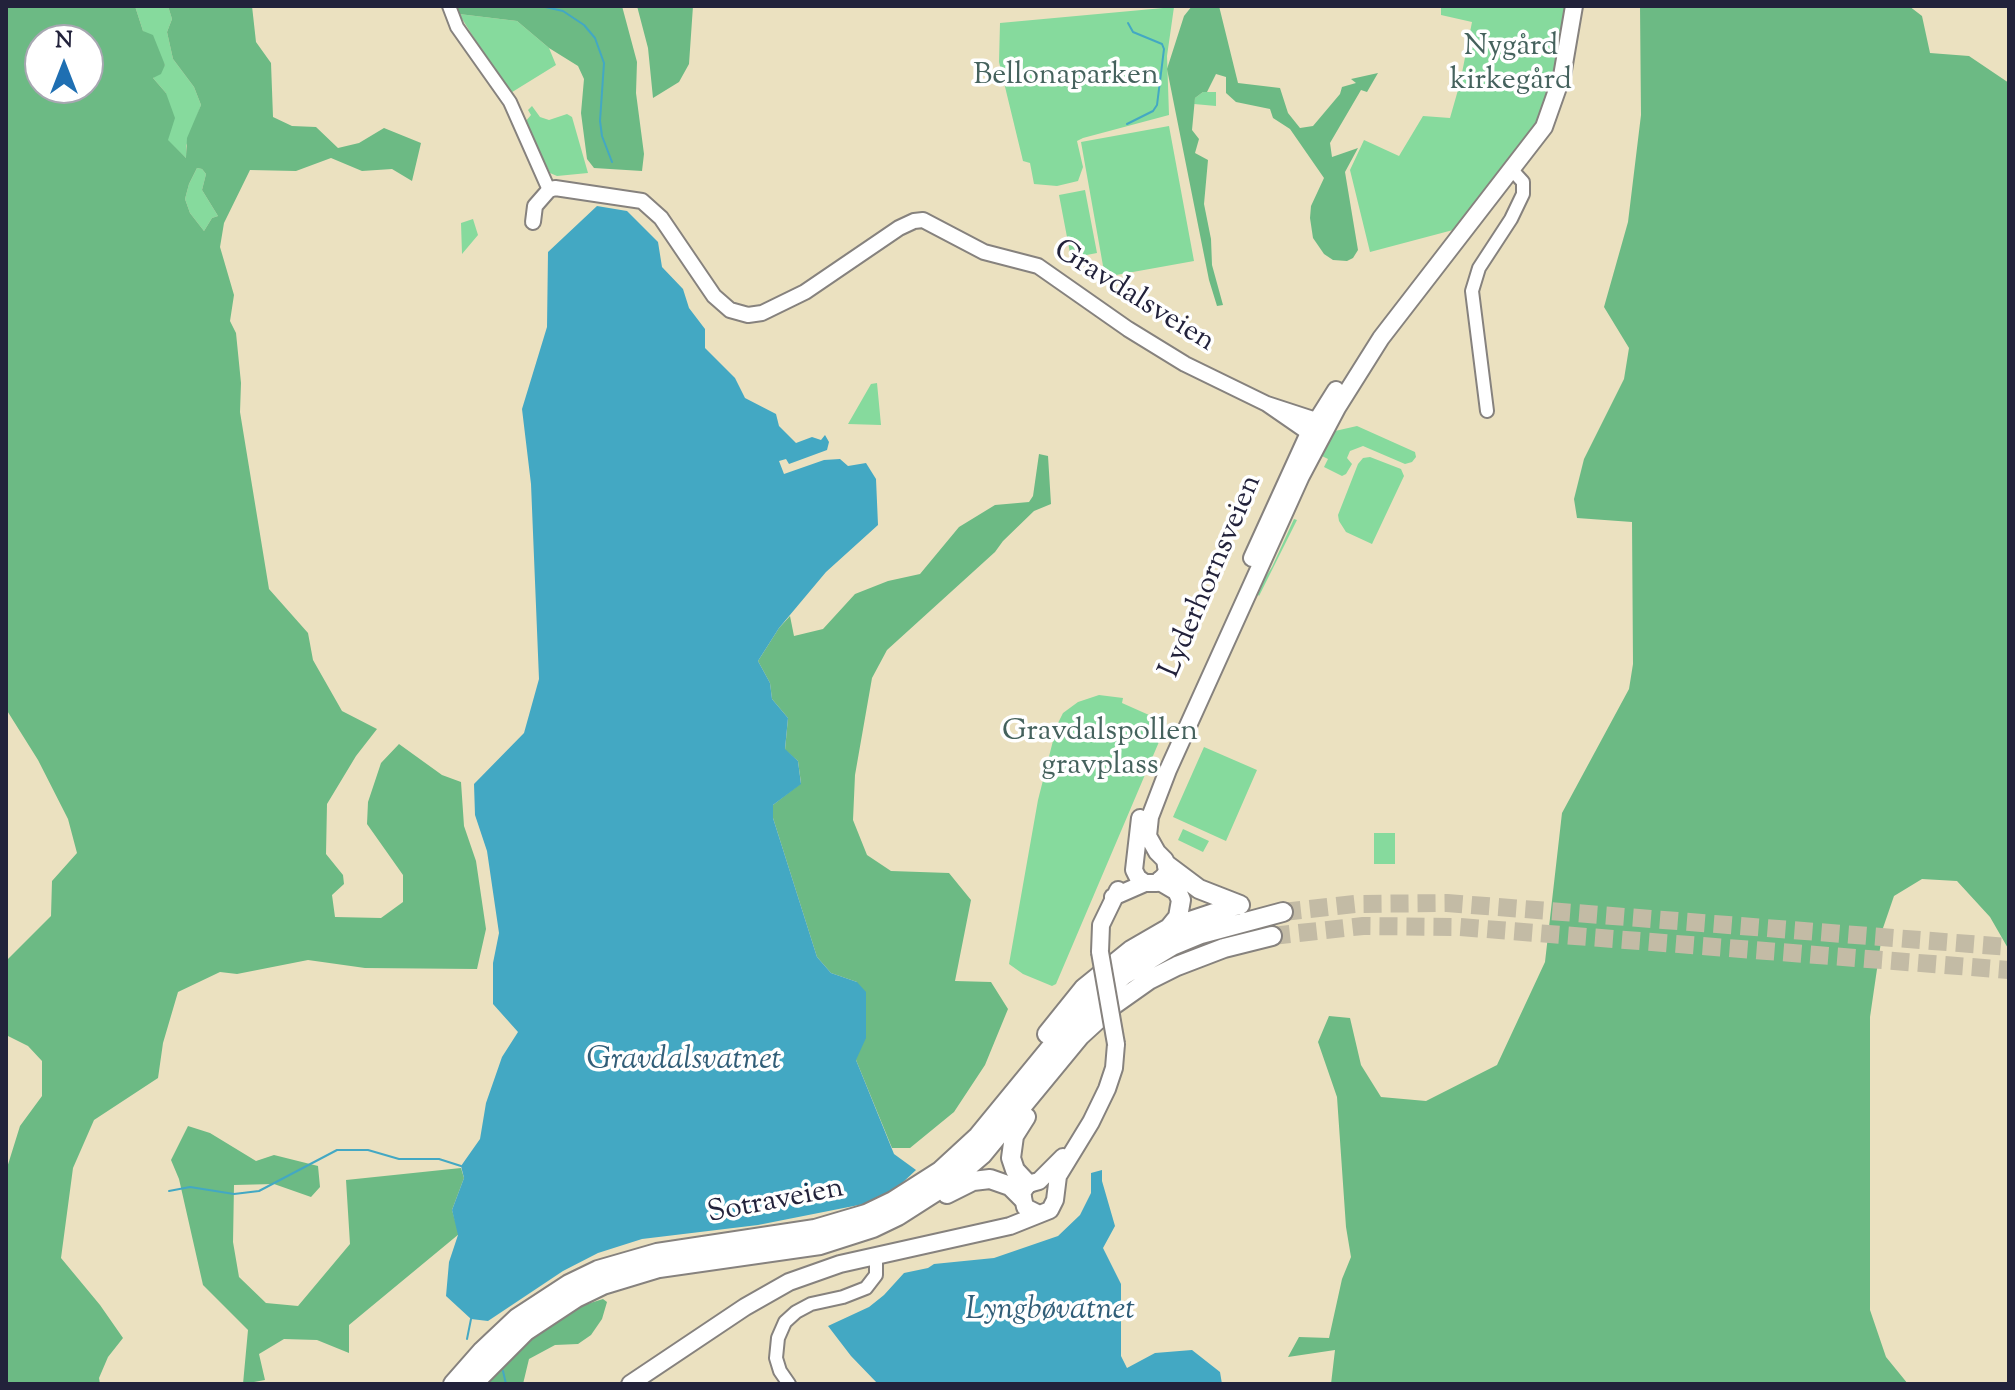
<!DOCTYPE html>
<meta charset="utf-8">
<style>
body{margin:0}
#map{position:relative;width:2015px;height:1390px;overflow:hidden;background:#ebe1c0;font-family:"Sorts Mill Goudy",serif}
canvas{display:block}
.frame{position:absolute;inset:0;border:8px solid #22223b;pointer-events:none}
.north{position:absolute;left:24px;top:24px;width:80px;height:80px;box-sizing:border-box;background:#fff;border:2px solid #a7a7b1;border-radius:50%;rotate:0deg;font-size:22px;font-weight:700;line-height:32px;text-align:center;color:#22223b}
.north::after{content:'';display:block;margin:auto;width:28px;height:36px;background:#1f6fb2;clip-path:polygon(50% 0,100% 100%,50% 72%,0 100%)}
</style>
<div id="map">
<canvas width="2015" height="1390"></canvas>
<div class="frame"></div>
<div class="north">N</div>
</div>
<script>
const g = document.querySelector('canvas').getContext('2d');
g.lineJoin = 'round';
function fillPath(path, color) { g.fillStyle = color; g.fill(path, 'evenodd'); }
const shape = rows => new Path2D(rows.map(r => 'M' + r).join(''));
function stroke(path, color, width, dash) { g.strokeStyle = color; g.lineWidth = width; g.lineCap = dash ? 'butt' : 'round'; g.setLineDash(dash || []); g.stroke(path); }
function write(font, color, halo, rows, align = 'center') {
  g.font = font + ' "Sorts Mill Goudy",serif'; g.lineWidth = 7; g.setLineDash([]); g.textBaseline = 'middle'; g.strokeStyle = halo; g.fillStyle = color; for (const [text, x, y, turn = 0] of rows) {
    g.save(); g.translate(x, y); g.rotate((+turn || 0) * Math.PI / 180); g.textAlign = isNaN(turn) ? turn : align; if (halo) g.strokeText(text, 0, 0); g.fillText(text, 0, 0); g.restore();
  }
}
fillPath(shape([
 [135,6,168,6,169,9,172,19,167,32,173,59,194,87,201,105,186,146,187,159,167,140,166,93,153,78,165,65,143,31],
 [1441,6,1570,6,1561,33,1557,75,1539,131,1453,230,1370,252,1350,170,1364,140,1399,156,1423,116,1450,118,1460,83,1472,22,1441,15],
 [1174,7,1167,56,1169,115,1083,138,1077,141,1083,167,1078,181,1057,186,1034,184,1030,163,1023,161,999,62,1000,23],
 [459,14,517,21,549,48,556,65,509,94],
 [1203,92,1216,92,1216,106,1194,104,1195,98],
 [532,106,540,117,549,120,567,114,572,117,588,173,557,176,550,173,525,122,531,115,528,110],
 [1169,126,1194,261,1105,277,1081,142],
 [197,168,202,169,206,174,202,190,218,216,212,218,204,231,190,213,185,199,189,184],
 [1085,190,1097,253,1071,258,1059,195],
 [473,219,478,235,462,254,461,223],
 [877,383,881,425,848,424,871,384],
 [1357,426,1415,452,1416,457,1412,462,1405,464,1363,446,1350,451,1347,458,1352,464,1346,474,1342,476,1324,467,1328,459,1322,456,1335,431],
 [1370,457,1401,469,1404,476,1372,544,1346,532,1339,521,1338,515,1358,464,1363,458],
 [1294,519,1297,520,1259,596,1256,592,1272,567],
 [1099,695,1123,698,1122,703,1167,723,1056,984,1052,986,1023,974,1009,964,1038,800,1057,725,1063,713,1078,702],
 [1204,747,1257,770,1226,841,1173,817],
 [1183,829,1209,841,1203,852,1178,840],
 [1374,833,1395,833,1395,864,1374,864]
]), '#86da9d');
fillPath(shape([
 [6,6,135,6,143,31,153,35,165,65,161,74,153,78,166,93,175,118,168,140,186,158,187,138,201,105,194,87,173,59,167,32,172,19,168,6,252,6,256,42,271,63,273,117,292,126,316,127,338,148,359,143,384,128,421,143,412,181,392,169,362,171,331,158,296,171,250,170,224,223,220,247,234,295,230,321,236,333,241,383,240,412,269,589,308,633,313,660,342,711,377,729,356,756,327,804,326,854,343,875,344,884,332,895,335,917,381,918,403,902,403,875,367,824,368,802,381,763,399,744,442,775,461,782,464,826,476,861,486,929,477,969,365,968,308,960,237,974,220,972,178,992,163,1043,158,1078,94,1120,73,1168,61,1258,100,1305,123,1338,108,1357,99,1378,100,1384,6,1384,6,1171,20,1126,42,1096,42,1061,28,1046,6,1035,6,961,51,916,52,881,77,853,68,819,38,760,6,709],
 [88,40,88,88,40,88,40,40],
 [197,168,202,169,206,174,202,190,218,216,212,218,204,231,190,213,185,199,189,184],
 [456,6,622,6,637,62,636,93,644,154,642,171,594,168,587,159,581,113,584,79,578,66,549,48,517,21,459,14],
 [637,6,693,6,689,64,679,82,653,98,648,48],
 [1192,6,1219,6,1238,83,1280,88,1288,113,1300,128,1313,126,1340,94,1342,87,1356,83,1351,79,1378,73,1367,92,1361,90,1330,143,1332,157,1358,148,1345,172,1358,250,1353,258,1347,261,1333,260,1324,254,1313,238,1310,218,1311,206,1324,178,1290,129,1273,118,1270,109,1236,102,1226,93,1226,77,1216,74,1207,92,1203,92,1195,98,1192,130,1199,139,1195,153,1208,160,1204,204,1211,239,1212,265,1223,305,1217,306,1209,280,1167,69,1184,16],
 [1640,6,1909,6,1922,16,1930,53,1969,56,2009,83,2009,950,1990,917,1957,881,1922,879,1894,896,1883,928,1870,1017,1870,1310,1886,1357,1908,1384,1331,1384,1335,1350,1288,1357,1299,1337,1329,1338,1342,1279,1351,1257,1346,1227,1337,1097,1318,1042,1329,1016,1350,1018,1361,1065,1381,1097,1426,1101,1497,1065,1545,962,1562,813,1629,689,1633,664,1632,522,1577,518,1574,499,1584,459,1624,379,1629,348,1604,307,1628,222,1641,115],
 [1039,454,1048,456,1051,504,1034,511,1003,541,995,552,887,650,872,678,855,775,853,820,867,855,891,871,949,873,971,900,955,981,991,982,1008,1009,985,1065,954,1112,910,1148,892,1148,856,1060,857,982,831,973,817,957,773,818,773,805,801,783,798,761,785,750,788,718,772,699,770,683,758,661,779,628,790,616,794,636,823,629,855,594,888,581,920,574,959,527,995,505,1029,502,1033,496],
 [188,1126,210,1133,256,1161,274,1155,318,1166,320,1187,311,1197,274,1184,234,1185,233,1242,239,1277,266,1303,298,1306,350,1244,346,1180,461,1168,464,1178,452,1210,459,1234,349,1325,349,1353,317,1340,284,1339,259,1354,265,1380,243,1384,248,1330,203,1285,179,1179,171,1160],
 [603,1299,607,1302,602,1319,591,1335,578,1344,555,1345,529,1359,523,1384,485,1384,506,1361,535,1336,584,1305]
]), '#6cba84');
fillPath(shape([
 [597,206,627,211,658,242,662,267,683,289,689,308,705,329,705,348,735,378,745,398,776,414,779,426,796,443,812,437,821,440,825,435,829,442,827,450,789,464,786,459,779,461,784,474,824,460,840,459,848,466,866,463,876,479,878,525,826,572,779,628,758,661,770,683,772,699,788,718,785,749,798,761,801,784,773,805,773,818,817,957,831,973,857,982,866,992,866,1038,856,1060,894,1154,916,1170,884,1200,758,1225,642,1239,598,1253,563,1271,488,1321,471,1319,446,1296,449,1262,458,1235,452,1210,464,1178,461,1166,480,1139,486,1103,502,1057,518,1032,493,1004,493,963,499,933,487,851,475,815,474,784,524,733,539,679,531,484,522,409,547,327,548,252],
 [1102,1170,1102,1181,1115,1226,1103,1248,1121,1284,1121,1356,1127,1368,1155,1353,1192,1350,1220,1372,1222,1384,878,1384,851,1356,828,1326,869,1307,884,1295,904,1273,928,1268,934,1264,994,1258,1058,1236,1080,1215,1091,1193,1091,1173]
]), '#43a8c3');
stroke(shape([
 [541,6,563,11,584,25,595,38,604,63,600,121,602,136,612,162],
 [1127,124,1153,111,1157,105,1164,49,1162,44,1133,32,1128,23],
 [169,1191,190,1187,234,1194,259,1191,337,1150,368,1150,399,1159,439,1159,461,1166],
 [467,1339,471,1319],
 [503,1371,506,1384]
]), '#43a8c3', 2);
stroke(shape([
 [1283,912,1355,904,1447,903,2009,947],
 [1272,936,1363,926,1460,927,2009,970]
]), '#c3bba5', 18, [18, 9]);
const tertiary = shape([
 [449,6,457,27,510,102,549,190],
 [1487,411,1472,291,1479,268,1511,219,1523,194,1523,182,1512,170],
 [789,1384,780,1371,776,1358,778,1338,785,1322,796,1312,811,1304,843,1297,866,1288,876,1275,876,1256]
]);
const secondary = shape([
 [533,222,535,206,549,190,555,188,642,201,661,218,714,296,730,310,748,315,762,313,805,292,899,228,914,221,923,220,984,252,1038,266,1128,329,1185,364,1267,404,1316,420,1324,431,1309,433,1267,404]
]);
const primary = shape([
 [1252,558,1309,433,1336,390],
 [1140,818,1134,870,1138,878,1145,883],
 [1113,897,1145,883,1157,883,1164,876,1167,871,1165,860,1157,852,1148,836,1150,817,1168,770,1301,476,1337,408,1381,338,1544,127,1562,76,1574,6],
 [1100,952,1101,925,1118,890],
 [1039,1214,1025,1207,1022,1193,1028,1184,1039,1181,1063,1157],
 [630,1384,745,1307,789,1282,840,1264,1010,1226,1050,1210,1055,1200,1058,1176,1091,1122,1107,1089,1114,1068,1116,1044]
]);
const motorway = shape([
 [1167,865,1199,889,1240,905],
 [1160,881,1177,891,1181,900,1178,917,1169,928],
 [1047,1034,1084,988,1131,950,1169,928,1238,905],
 [1026,1117,1014,1136,1011,1158,1015,1170,1028,1184],
 [947,1194,973,1181,990,1179,1010,1186,1022,1198],
 [453,1384,482,1351,517,1318,569,1284,598,1270,657,1253,815,1229,866,1214,893,1201,940,1171,978,1136,1074,1019,1124,975,1172,946,1201,934,1283,912],
 [473,1384,526,1331,576,1298,603,1285,659,1268,820,1245,873,1228,898,1216,948,1184,982,1155,1080,1036,1115,1004,1149,980,1177,966,1224,948,1272,936]
]);
stroke(tertiary, '#86827e', 16);
stroke(secondary, '#86827e', 18);
stroke(primary, '#86827e', 20);
stroke(motorway, '#86827e', 22);
stroke(tertiary, '#fff', 12);
stroke(secondary, '#fff', 14);
stroke(primary, '#fff', 16);
stroke(motorway, '#fff', 18);
const primaryBridge = shape([
 [1100,952,1116,1044]
]);
stroke(primaryBridge, '#86827e', 20, []);
stroke(primaryBridge, '#fff', 16);
write('30px', '#45625d', '#fff', [
 ["Nygård",1511,49],
 ["kirkegård",1511,83],
 ["Bellonaparken",1066,78],
 ["Gravdalspollen",1100,734],
 ["gravplass",1100,768]
]);
write('30px', '#22223b', '#fff', [
 ["Gravdalsveien",1133,298,32],
 ["Lyderhornsveien",1213,577,-67],
 ["Sotraveien",776,1203,-11]
]);
write('italic 32px', '#315e78', '#fff', [
 ["Gravdalsvatnet",684,1063],
 ["Lyngbøvatnet",1050,1313]
]);
</script>
